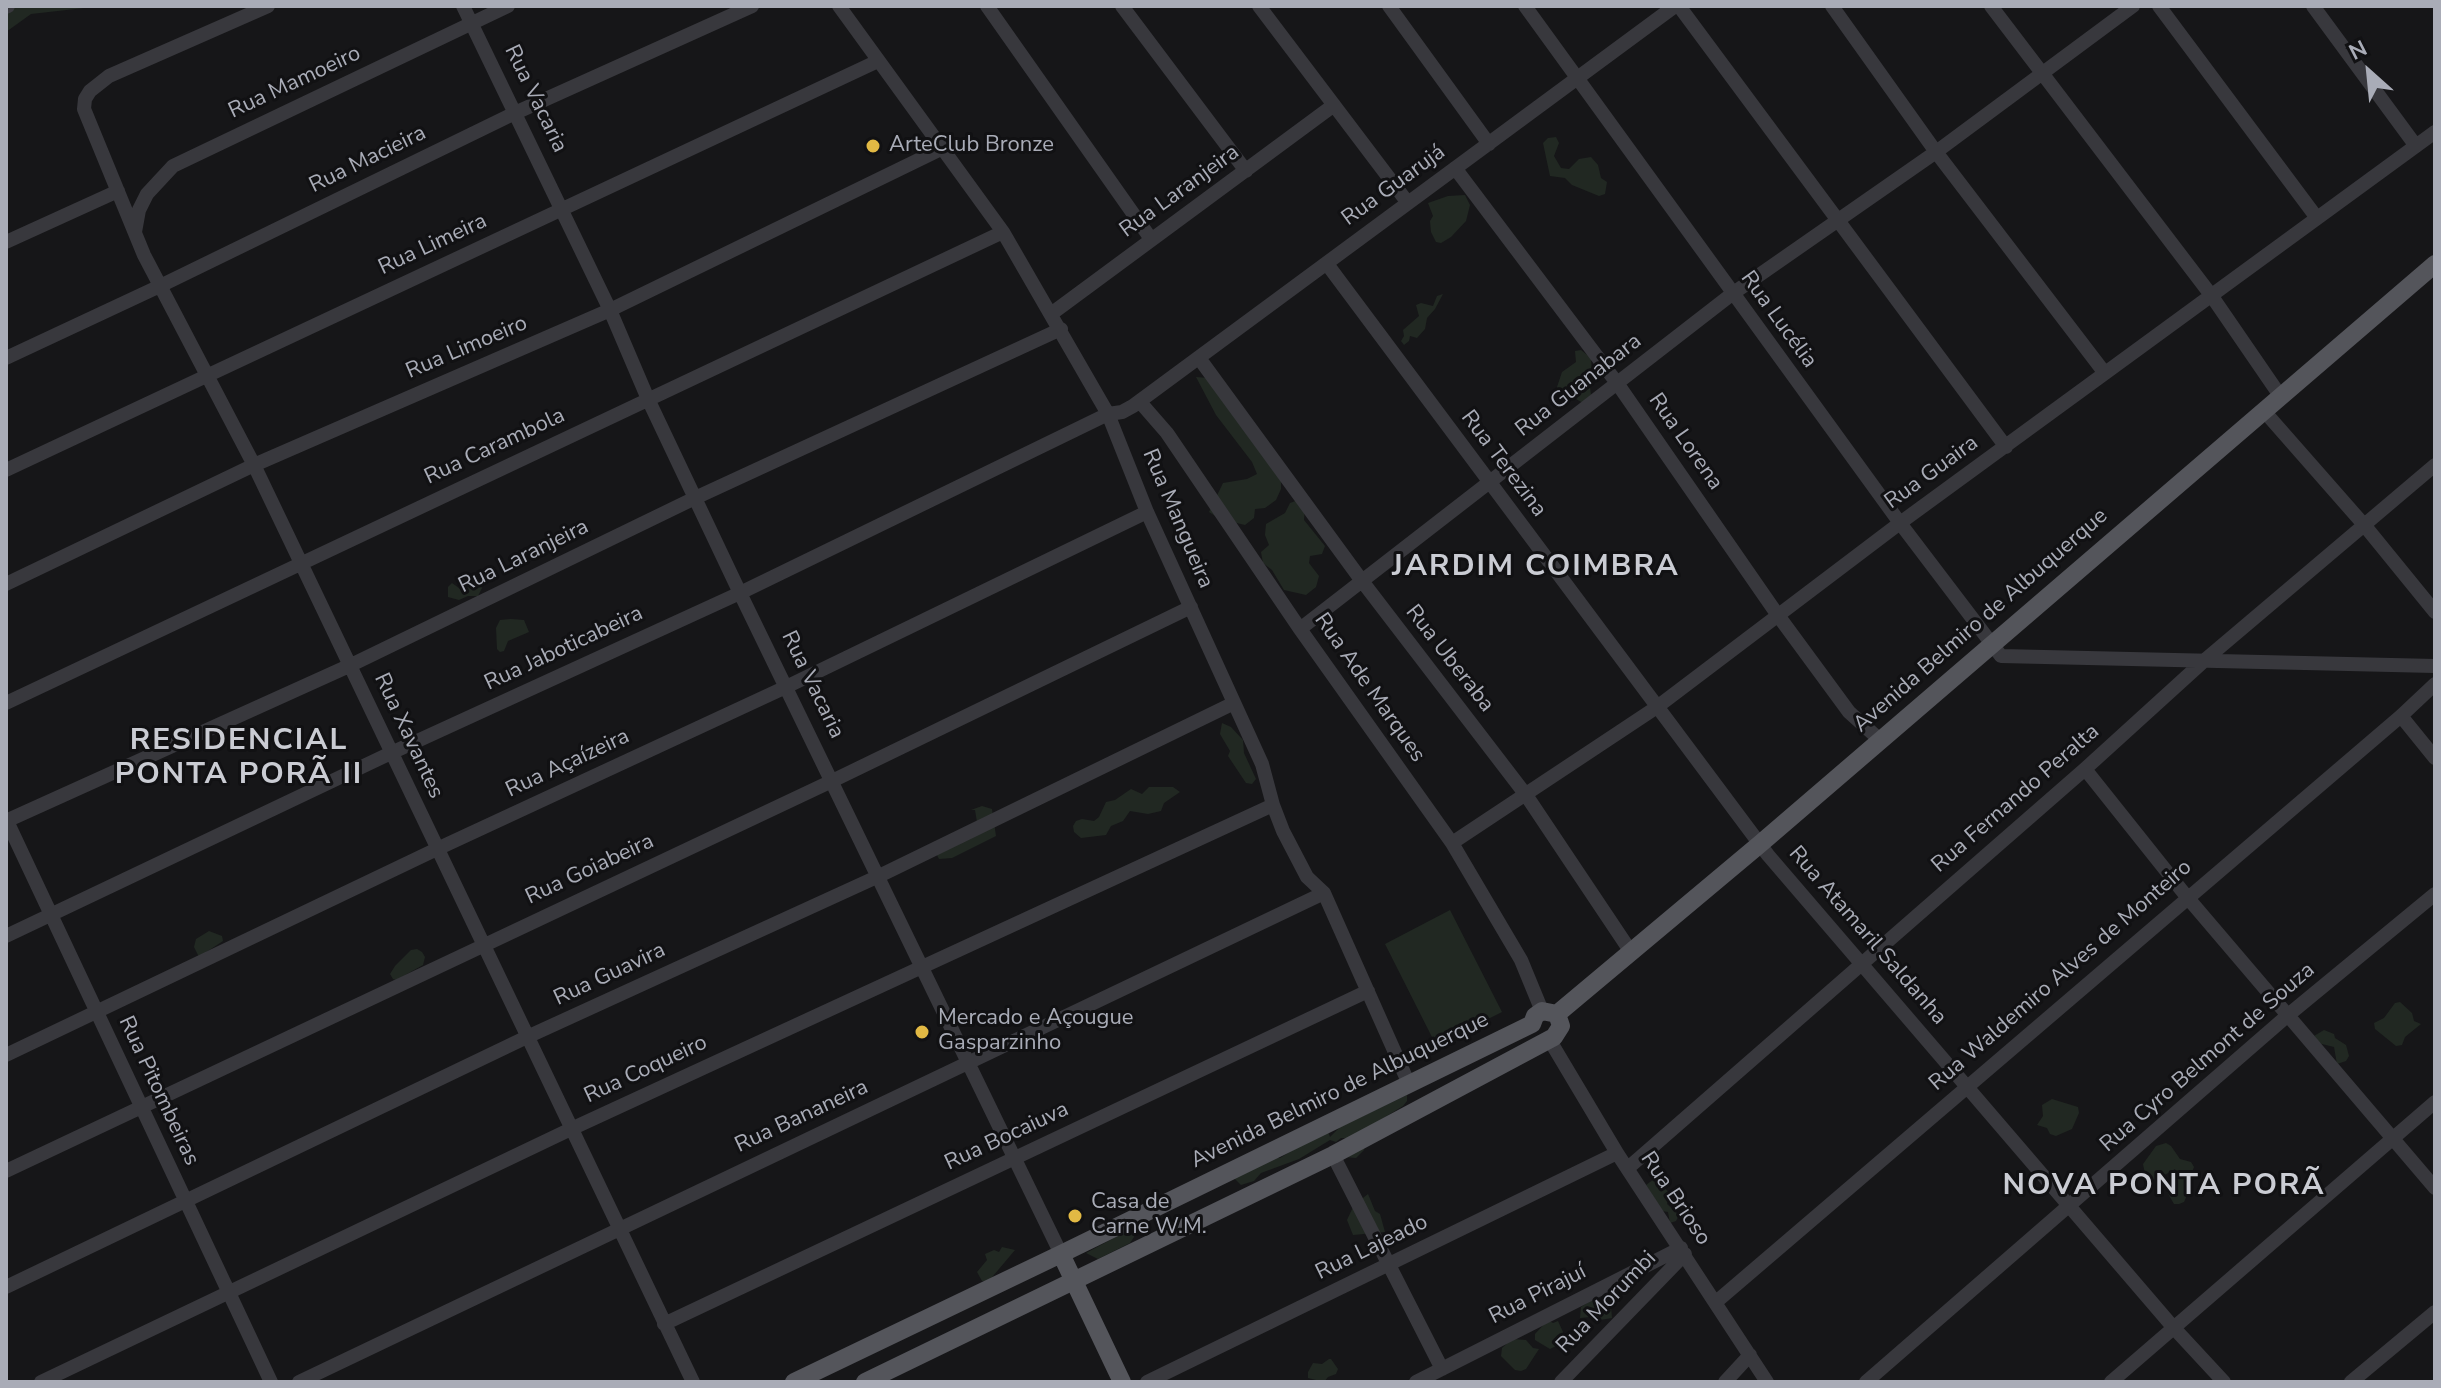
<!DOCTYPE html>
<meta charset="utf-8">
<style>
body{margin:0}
#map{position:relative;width:2441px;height:1388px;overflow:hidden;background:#161618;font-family:"Nunito Sans",sans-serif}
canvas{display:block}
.frame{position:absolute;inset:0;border:8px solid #a9acb7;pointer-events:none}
.north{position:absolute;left:2329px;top:32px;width:80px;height:80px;-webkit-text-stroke:6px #111113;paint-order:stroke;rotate:333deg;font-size:22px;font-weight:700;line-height:32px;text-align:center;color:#a9acb7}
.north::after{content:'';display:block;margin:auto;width:28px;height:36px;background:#a9acb7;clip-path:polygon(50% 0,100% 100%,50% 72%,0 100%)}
</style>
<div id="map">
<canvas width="2441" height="1388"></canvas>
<div class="frame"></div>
<div class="north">N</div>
</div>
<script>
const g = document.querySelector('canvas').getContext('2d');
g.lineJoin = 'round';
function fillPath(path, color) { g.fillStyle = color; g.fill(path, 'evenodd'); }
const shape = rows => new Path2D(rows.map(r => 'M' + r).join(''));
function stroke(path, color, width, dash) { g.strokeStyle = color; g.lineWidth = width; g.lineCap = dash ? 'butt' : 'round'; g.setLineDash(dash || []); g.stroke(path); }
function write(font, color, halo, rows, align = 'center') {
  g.font = font + ' "Nunito Sans",sans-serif'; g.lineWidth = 6; g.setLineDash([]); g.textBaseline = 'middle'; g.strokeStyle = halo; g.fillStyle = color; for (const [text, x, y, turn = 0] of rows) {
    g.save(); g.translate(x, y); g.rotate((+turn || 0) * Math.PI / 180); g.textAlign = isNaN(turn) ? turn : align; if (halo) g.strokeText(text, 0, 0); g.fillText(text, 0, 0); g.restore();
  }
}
fillPath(shape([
 [6,6,102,6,31,14,6,32],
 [1556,137,1559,143,1554,156,1561,168,1569,169,1579,159,1591,157,1598,165,1601,178,1607,182,1605,194,1599,196,1572,185,1565,178,1550,176,1543,143,1548,138],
 [1465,195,1470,205,1466,221,1451,237,1441,243,1436,242,1431,232,1430,221,1433,216,1428,203,1448,196],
 [1443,294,1435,309,1427,318,1425,329,1417,338,1410,336,1409,341,1404,345,1401,341,1404,336,1403,330,1419,316,1416,305,1421,303,1433,306,1437,296],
 [1581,350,1591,358,1592,374,1589,379,1591,395,1583,403,1569,395,1564,398,1556,390,1562,372,1576,362,1575,351],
 [1196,377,1208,378,1281,476,1281,489,1276,500,1265,508,1255,509,1254,518,1245,525,1220,519,1209,512,1223,483,1247,479,1257,474,1252,462,1216,415],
 [1298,500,1305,507,1304,520,1325,546,1322,554,1310,556,1309,563,1319,576,1316,587,1306,595,1284,590,1272,570,1263,563,1261,552,1269,545,1265,535,1266,524,1285,513,1290,503],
 [477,580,482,588,478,596,468,596,459,600,448,597,448,587,452,583,463,591,469,583],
 [511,619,524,620,529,632,508,641,504,651,500,652,497,649,496,628,500,620],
 [1222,723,1231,727,1243,740,1244,753,1256,779,1252,784,1246,783,1228,756,1230,751,1220,734],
 [1149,787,1173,787,1180,792,1164,803,1161,811,1148,814,1130,811,1123,821,1111,826,1106,835,1081,838,1074,832,1073,826,1076,821,1082,819,1094,821,1099,817,1106,802,1115,800,1131,789,1142,794],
 [982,806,992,809,996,836,952,858,939,859,936,853,977,822,975,810,971,810],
 [1450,910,1502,1012,1436,1045,1385,944],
 [209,931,222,936,223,941,199,957,194,947,196,939],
 [417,949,422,952,425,957,423,965,396,980,393,979,390,974,395,966,411,950],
 [2400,1002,2412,1013,2414,1021,2421,1024,2405,1037,2402,1045,2396,1046,2375,1029,2374,1023,2384,1018,2395,1003],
 [2324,1030,2334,1034,2335,1038,2346,1045,2349,1056,2346,1061,2337,1064,2334,1047,2318,1043,2314,1036],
 [1407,1095,1407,1101,1403,1106,1369,1127,1364,1150,1356,1158,1344,1157,1346,1138,1341,1138,1336,1142,1330,1140,1299,1159,1261,1173,1254,1181,1241,1185,1233,1177,1269,1156,1280,1158,1327,1129,1330,1137,1340,1127],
 [2052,1099,2078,1107,2079,1113,2072,1129,2056,1136,2050,1134,2047,1128,2037,1125,2043,1116,2042,1105],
 [2166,1143,2171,1146,2180,1159,2191,1162,2194,1167,2188,1182,2189,1191,2184,1202,2179,1204,2174,1204,2167,1192,2168,1185,2177,1174,2175,1169,2156,1180,2148,1178,2145,1174,2143,1164,2156,1146],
 [1654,1179,1671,1194,1667,1204,1679,1215,1676,1221,1670,1223,1668,1212,1662,1211,1646,1185],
 [1368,1194,1375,1211,1380,1214,1385,1232,1353,1235,1347,1220,1354,1205],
 [1127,1231,1133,1233,1134,1237,1130,1243,1098,1259,1086,1253],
 [1002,1247,1015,1250,988,1282,982,1281,977,1272,987,1260,985,1254,994,1250,999,1252],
 [1594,1298,1611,1307,1612,1318,1594,1321,1590,1317,1580,1318,1581,1307],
 [1548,1320,1553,1323,1558,1321,1563,1332,1560,1344,1550,1349,1535,1340,1535,1334],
 [1512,1339,1526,1340,1533,1348,1539,1349,1526,1369,1521,1371,1515,1370,1501,1356,1502,1348],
 [1329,1359,1331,1359,1338,1369,1336,1374,1328,1377,1324,1382,1308,1378,1308,1372,1313,1363,1322,1364]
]), '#212822');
stroke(shape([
 [268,6,109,76,90,91,85,99,84,109,144,255,254,465,693,1382],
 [463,6,610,310,648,399,740,593,1061,1254],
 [839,6,1003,232,1108,414,1147,512,1262,764,1273,805,1283,831,1307,877,1324,893,1409,1084],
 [987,6,1151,239],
 [1122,6,1246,171],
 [1259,6,1408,203],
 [1389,6,1489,144],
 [1525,6,1900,523,2001,656,2435,666],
 [1679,6,2006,447],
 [1832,6,1936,152,2104,372],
 [1991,6,2211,295,2281,397],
 [2159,6,2317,218],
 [2313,6,2416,146],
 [6,7,8,6],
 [1455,168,1617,383,1777,614,1849,712,1880,740],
 [135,232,139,210,147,194,173,166,508,6],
 [6,242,118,191],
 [1327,264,1768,855,2173,1327,2224,1382],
 [1051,314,1334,105],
 [6,358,160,286,515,113,752,6],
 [1199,358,1362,581,1526,795,1631,952],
 [1140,402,1167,433,1300,629,1452,843,1521,960,1542,1011],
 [2264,411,2365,526,2435,612],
 [6,470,878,61],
 [6,584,254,465,610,310,943,148],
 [1300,629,1732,294,1936,152,2133,6],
 [6,703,1003,232],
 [2401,716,2435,758],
 [2085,769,2187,897,2435,1188],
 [6,819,271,1382],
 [6,821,351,665,695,498,1061,329],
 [1452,843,1657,707,1900,523,2435,132],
 [6,936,391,753,740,593,1108,414,1122,412,1133,406,1675,6],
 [1549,1039,1617,1153,1767,1382],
 [6,1055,437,849,786,687,1147,512],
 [1333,1155,1442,1369],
 [1628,1168,2085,769,2206,659,2435,465],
 [6,1171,832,781,1191,607],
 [6,1287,527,1037,879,876,1232,704],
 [1716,1302,2401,716,2435,684],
 [664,1324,1368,991],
 [41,1382,571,1129,1273,805],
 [299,1382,1324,893],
 [1147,1382,1617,1153],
 [1416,1382,1681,1248],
 [1561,1382,1685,1254],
 [1725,1382,1750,1355],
 [1866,1382,2287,1016,2435,894],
 [2111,1382,2435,1102],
 [2351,1382,2435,1312]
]), '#38383d', 14);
stroke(shape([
 [1557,1014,1760,844,2435,264],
 [1061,1254,1122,1382],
 [794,1382,1061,1254,1532,1024,1535,1016,1542,1011,1557,1014],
 [865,1382,1333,1155,1554,1037,1561,1026,1557,1014]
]), '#54555b', 18);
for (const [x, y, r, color] of [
 [873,146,8,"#e2b944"],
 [922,1032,8,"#e2b944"],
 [1075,1216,8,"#e2b944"]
]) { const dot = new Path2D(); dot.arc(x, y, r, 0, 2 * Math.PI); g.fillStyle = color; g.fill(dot); stroke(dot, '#111113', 3); }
write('22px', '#a9acb7', '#111113', [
 ["Rua Mamoeiro",295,83,-25],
 ["Rua Vacaria",535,99,64],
 ["Rua Macieira",368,160,-26],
 ["Rua Guarujá",1394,186,-36],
 ["Rua Laranjeira",1180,192,-36],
 ["Rua Limeira",433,245,-25],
 ["Rua Lucélia",1778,320,54],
 ["Rua Limoeiro",467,348,-23],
 ["Rua Guanabara",1579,386,-38],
 ["Rua Lorena",1685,442,55],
 ["Rua Carambola",495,447,-25],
 ["Rua Terezina",1503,464,53],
 ["Rua Guaira",1932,473,-36],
 ["Rua Mangueira",1177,519,67],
 ["Rua Laranjeira",524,557,-26],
 ["Avenida Belmiro de Albuquerque",1981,621,-41],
 ["Rua Jaboticabeira",564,649,-25],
 ["Rua Uberaba",1449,659,52],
 ["Rua Vacaria",812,685,64],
 ["Rua Ade Marques",1369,688,55],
 ["Rua Xavantes",408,736,65],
 ["Rua Açaízeira",568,764,-25],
 ["Rua Fernando Peralta",2016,799,-41],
 ["Rua Goiabeira",590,870,-25],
 ["Rua Atamaril Saldanha",1867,936,49],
 ["Rua Guavira",610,975,-25],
 ["Rua Waldemiro Alves de Monteiro",2061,976,-41],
 ["Rua Cyro Belmont de Souza",2208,1058,-41],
 ["Rua Coqueiro",646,1070,-25],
 ["Rua Pitombeiras",158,1091,65],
 ["Avenida Belmiro de Albuquerque",1340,1091,-26],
 ["Rua Bananeira",802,1117,-25],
 ["Rua Bocaiuva",1007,1137,-25],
 ["Rua Brioso",1675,1199,56],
 ["Rua Lajeado",1372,1248,-26],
 ["Rua Pirajuí",1538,1295,-27],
 ["Rua Morumbi",1607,1303,-46]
]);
write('22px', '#a9acb7', '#111113', [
 ["ArteClub Bronze",889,146],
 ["Mercado e Açougue",938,1019],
 ["Gasparzinho",938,1044],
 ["Casa de",1091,1203],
 ["Carne W.M.",1091,1228]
], 'left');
g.letterSpacing = '2px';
write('bold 30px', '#caccd3', '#111113', [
 ["JARDIM COIMBRA",1536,568],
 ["RESIDENCIAL",239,742],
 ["PONTA PORÃ II",239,776],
 ["NOVA PONTA PORÃ",2164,1187]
]);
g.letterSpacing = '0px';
</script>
